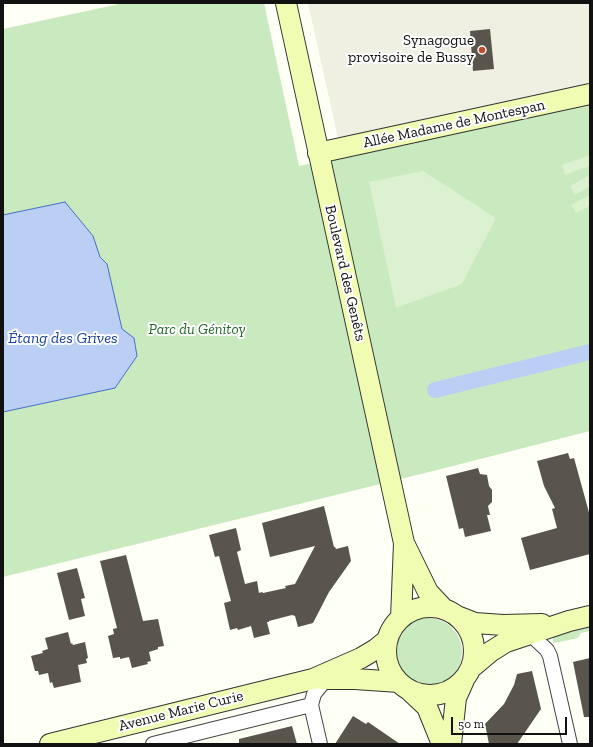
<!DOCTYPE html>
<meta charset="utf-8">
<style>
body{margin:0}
#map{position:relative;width:593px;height:747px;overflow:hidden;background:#fefff5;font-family:"Zilla Slab",serif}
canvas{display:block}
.frame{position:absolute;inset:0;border:4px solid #111;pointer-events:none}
.scale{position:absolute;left:451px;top:717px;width:116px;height:18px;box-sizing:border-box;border:2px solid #111;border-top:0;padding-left:5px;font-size:12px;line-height:14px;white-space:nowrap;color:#111;-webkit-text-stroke:3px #fff;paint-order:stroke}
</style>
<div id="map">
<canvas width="593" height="747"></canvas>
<div class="frame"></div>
<div class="scale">50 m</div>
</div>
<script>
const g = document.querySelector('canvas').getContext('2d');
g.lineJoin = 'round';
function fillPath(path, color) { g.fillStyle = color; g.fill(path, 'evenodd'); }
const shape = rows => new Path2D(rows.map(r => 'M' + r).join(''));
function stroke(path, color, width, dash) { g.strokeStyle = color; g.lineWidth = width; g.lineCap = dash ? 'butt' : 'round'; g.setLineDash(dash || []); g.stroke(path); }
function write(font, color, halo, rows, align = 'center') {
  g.font = font + ' "Zilla Slab",serif'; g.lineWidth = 4; g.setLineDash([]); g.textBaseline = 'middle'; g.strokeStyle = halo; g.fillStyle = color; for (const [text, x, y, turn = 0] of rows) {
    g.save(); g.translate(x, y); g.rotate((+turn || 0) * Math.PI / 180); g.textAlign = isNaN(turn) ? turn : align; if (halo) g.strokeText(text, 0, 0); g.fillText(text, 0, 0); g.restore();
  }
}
fillPath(shape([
 [124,3,264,3,299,166,590,102,590,431,437,470,3,577,3,29],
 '394 652a34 34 0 1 1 68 0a34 34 0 1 1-68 0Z',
 [590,627,590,631,581,633,578,638,554,643,553,642,553,638,559,634]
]), '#c9e9be');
fillPath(shape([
 [590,155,590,166,565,175,562,165],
 [423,171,496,218,462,284,396,308,369,182],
 [590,175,590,186,575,195,570,186],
 [590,195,590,206,576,213,571,205]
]), '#dcf1d0');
fillPath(shape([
 [308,3,590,3,590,102,342,156]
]), '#f0f0e2');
const water = shape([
 [65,202,93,236,100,257,107,264,122,329,134,338,137,356,115,388,3,412,3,215,65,202]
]);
fillPath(water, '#bbcff5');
stroke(water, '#446fca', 1);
stroke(shape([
 [435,390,590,352]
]), '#bbcff5', 16);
fillPath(shape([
 [490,29,494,69,473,71,470,31],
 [568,453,570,459,574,458,590,516,590,554,530,570,521,538,557,528,552,509,555,508,544,486,537,461],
 [478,468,480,474,487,475,489,486,492,490,492,502,488,506,490,515,487,515,491,531,465,537,463,528,459,529,446,476],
 [324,506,334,547,335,547,336,549,348,546,351,561,329,592,313,623,298,627,295,616,292,615,269,621,269,622,267,622,270,634,254,638,251,626,238,630,237,628,230,630,224,603,231,601,219,556,215,557,209,535,236,528,241,550,237,552,245,584,257,581,259,593,262,592,263,593,286,588,285,586,295,584,315,546,270,557,262,523],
 [126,555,143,621,158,619,164,646,158,647,158,649,149,652,151,661,147,662,148,664,132,668,129,657,120,659,120,657,113,658,108,636,114,634,113,629,117,628,100,561],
 [77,568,85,598,81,599,85,616,69,620,57,573],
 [68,632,71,644,72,643,73,645,85,642,88,658,86,659,87,663,78,665,81,682,54,688,52,682,50,683,48,673,39,675,38,671,35,671,31,656,43,653,42,651,48,649,45,638],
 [590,658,590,717,584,717,573,662],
 [532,671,541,709,517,744,489,744,485,724,504,704,514,685,517,674],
 [353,716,366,724,368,722,400,744,335,744],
 [292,726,297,744,239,744,239,739]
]), '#59554d');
const street = shape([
 [531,635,547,650,550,656,570,744],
 [311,705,320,744],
 [153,744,311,705,314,694,326,679]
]);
const secondary = shape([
 [286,3,404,543,401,618],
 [318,153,590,94],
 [405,545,428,592,444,609],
 '386 651a44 44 0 1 1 88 0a44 44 0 1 1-88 0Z',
 [457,616,475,623,503,625,542,624],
 [471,668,490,652,506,642,569,621,590,616],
 [321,679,355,679,399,682],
 [409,690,427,707,442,744],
 [50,744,313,679,361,658,376,649,387,640],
 [451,744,456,698,464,680]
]);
stroke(street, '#444', 16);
stroke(secondary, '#333', 22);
stroke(street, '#fff', 14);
stroke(secondary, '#f0fcb2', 20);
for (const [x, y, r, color] of [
 [482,50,4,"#bf4d2b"]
]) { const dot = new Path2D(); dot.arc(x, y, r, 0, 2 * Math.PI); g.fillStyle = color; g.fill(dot); stroke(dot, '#fff', 1.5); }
write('15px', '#111', '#fff', [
 ["Synagogue",474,41],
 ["provisoire de Bussy",474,58]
], 'right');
write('15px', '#111', '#fff', [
 ["Allée Madame de Montespan",454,124,-12],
 ["Boulevard des Genêts",345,273,77],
 ["Avenue Marie Curie",181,711,-14]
]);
write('italic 15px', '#216826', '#fff', [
 ["Parc du Génitoy",197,330]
]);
write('italic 16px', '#1c42a1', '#fff', [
 ["Étang des Grives",63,338]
]);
</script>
